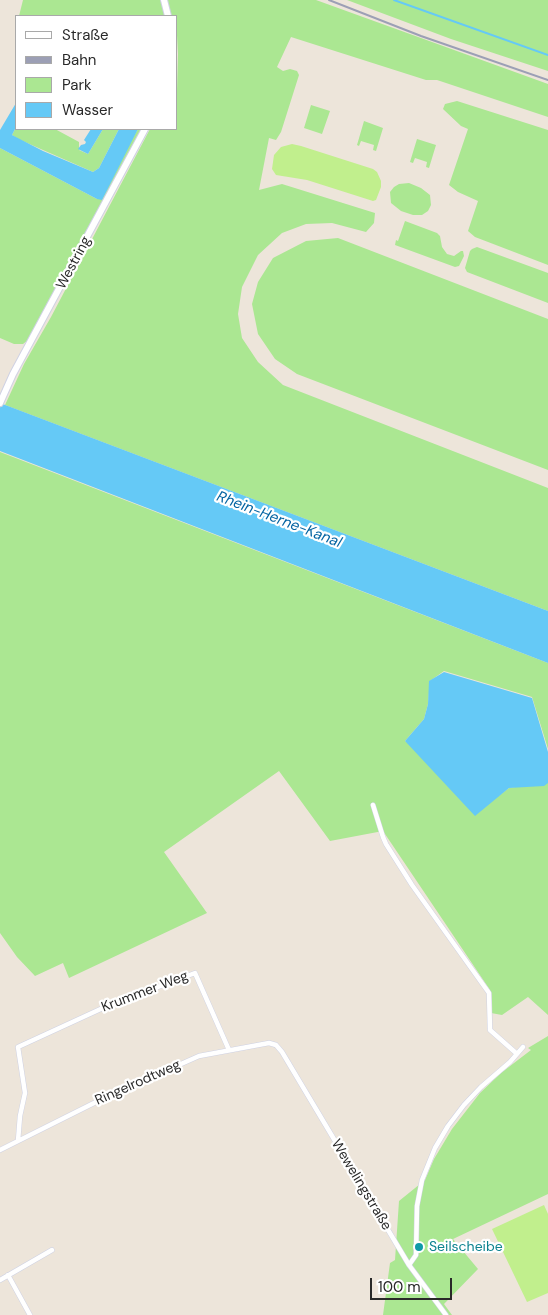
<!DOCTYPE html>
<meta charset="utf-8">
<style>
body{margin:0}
#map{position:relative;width:548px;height:1315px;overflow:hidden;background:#ede5da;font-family:"DM Sans",sans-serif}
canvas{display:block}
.legend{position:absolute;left:15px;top:15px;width:162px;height:115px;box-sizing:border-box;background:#fff;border:1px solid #a9a9a9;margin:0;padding:6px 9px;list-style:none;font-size:15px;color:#292929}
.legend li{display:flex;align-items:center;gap:10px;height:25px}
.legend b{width:25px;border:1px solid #a9a9a9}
.scale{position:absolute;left:370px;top:1278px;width:82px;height:22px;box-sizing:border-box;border:2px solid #292929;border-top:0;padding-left:6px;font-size:15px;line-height:18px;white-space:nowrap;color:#292929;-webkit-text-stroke:4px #fff;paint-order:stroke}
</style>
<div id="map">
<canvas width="548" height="1315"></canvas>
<ul class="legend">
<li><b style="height:6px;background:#fff"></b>Straße</li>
<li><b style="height:6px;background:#9c9fb5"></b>Bahn</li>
<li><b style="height:14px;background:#abe792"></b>Park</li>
<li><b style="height:14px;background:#65c9f6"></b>Wasser</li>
</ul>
<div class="scale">100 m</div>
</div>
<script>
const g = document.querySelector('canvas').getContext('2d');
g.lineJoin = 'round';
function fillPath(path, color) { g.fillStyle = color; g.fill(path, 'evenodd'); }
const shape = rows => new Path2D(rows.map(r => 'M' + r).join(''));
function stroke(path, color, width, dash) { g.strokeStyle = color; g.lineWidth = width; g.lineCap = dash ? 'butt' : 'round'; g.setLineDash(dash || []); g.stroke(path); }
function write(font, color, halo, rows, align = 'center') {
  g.font = font + ' "DM Sans",sans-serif'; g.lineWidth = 4.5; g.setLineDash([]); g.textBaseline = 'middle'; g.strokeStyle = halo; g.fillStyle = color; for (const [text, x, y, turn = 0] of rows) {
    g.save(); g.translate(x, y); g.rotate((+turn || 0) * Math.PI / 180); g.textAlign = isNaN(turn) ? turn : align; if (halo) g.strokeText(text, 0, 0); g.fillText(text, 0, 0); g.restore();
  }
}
fillPath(shape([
 [23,0,161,0,165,16,19,16],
 [167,0,316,0,548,84,548,117,437,80,426,80,291,37,277,67,283,71,290,69,297,71,299,75,281,132,276,140,269,138,259,190,282,184,375,213,374,223,366,232,332,223,306,224,282,233,258,255,242,287,238,314,242,338,258,362,283,385,548,488,548,611,5,405,24,364,51,317,150,129,176,129,178,54,176,16,171,16],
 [347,0,548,0,548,71,451,39],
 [457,101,548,130,548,265,475,237,468,231,478,201,458,192,449,185,468,129,461,126,443,109,445,104],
 [311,105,330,111,322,134,304,128],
 [364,121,383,128,376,151,373,150,374,145,361,141,359,146,357,145],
 [16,127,16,129,55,129,79,142,79,150,88,154,103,129,119,129,99,168,93,172,18,139,12,135],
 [138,129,142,129,28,340,23,344,14,344,0,338,0,148,97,199],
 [417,139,436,145,429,168,426,167,427,162,415,158,413,163,410,162],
 [409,183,421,188,430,195,431,205,428,211,422,215,413,215,401,211,391,203,390,192,394,187,399,184],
 [405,221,437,233,440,236,442,247,447,254,454,256,461,251,463,251,464,256,459,266,455,267,395,245,396,240,398,241],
 [338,238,548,319,548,470,297,374,275,359,258,334,252,304,258,282,273,258,306,241],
 [477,247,548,273,548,303,467,272,465,268,470,251,472,249],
 [0,452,548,663,548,749,532,697,444,671,430,681,428,704,424,719,405,741,493,800,509,788,548,782,548,1015,528,997,502,1015,491,1013,490,990,383,831,330,841,279,771,164,852,207,913,69,978,63,963,35,976,17,957,0,933],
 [548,1036,548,1194,453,1239,478,1269,444,1304,452,1315,383,1315,390,1263,395,1260,399,1201,425,1180,434,1159,452,1129,480,1093,501,1073,531,1050,528,1048]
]), '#abe792');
fillPath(shape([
 [292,144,301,146,373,169,377,172,381,181,381,187,376,200,373,201,307,180,276,175,272,169,274,155,281,147],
 [544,1205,548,1214,548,1293,527,1302,492,1229]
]), '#c1ef8d');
fillPath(shape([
 [16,103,16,127,12,135,43,151,93,172,99,168,119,129,138,129,102,200,97,199,0,148,0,130],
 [91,129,103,129,88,154,78,149,81,145,85,144,86,142,84,140],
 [0,403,548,611,548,663,0,451],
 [444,672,532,698,548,752,548,783,544,786,509,788,475,816,405,741,424,719,428,704,429,681]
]), '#65c9f6');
stroke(shape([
 [394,0,548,55]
]), '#65c9f6', 2);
const minor = shape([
 [373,805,383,837,386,844,412,885,489,993,490,1030,516,1053],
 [18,1141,20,1116,25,1093,18,1047,105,1007,195,973,229,1050],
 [0,1150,98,1101,199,1056,269,1043,276,1045,282,1052,409,1265,446,1315],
 [409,1265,416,1255,417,1206,422,1180,435,1148,448,1126,464,1105,481,1087,510,1062,523,1047],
 [8,1275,30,1315],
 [0,1280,52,1250]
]);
const secondary = shape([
 [164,0,168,16],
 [0,403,13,374,145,129]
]);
stroke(minor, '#cfd2e3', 5.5);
stroke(secondary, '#cfd2e3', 8);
stroke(minor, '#fff', 4.5);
stroke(secondary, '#fff', 6);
stroke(shape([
 [329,0,421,36,548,80]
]), '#9c9fb5', 2);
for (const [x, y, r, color] of [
 [419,1247,5,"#0f9aa8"]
]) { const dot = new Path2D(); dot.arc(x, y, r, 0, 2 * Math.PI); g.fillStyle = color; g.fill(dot); stroke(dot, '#fff', 2); }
write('14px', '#292929', '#fff', [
 ["Westring",74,263,-62],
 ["Krummer Weg",145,992,-21],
 ["Ringelrodtweg",138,1083,-24],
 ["Wewelingstraße",361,1185,59]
]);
write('14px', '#0d838f', '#fff', [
 ["Seilscheibe",429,1247]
], 'left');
write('italic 15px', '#0464a2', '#fff', [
 ["Rhein-Herne-Kanal",279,520,21]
]);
</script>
